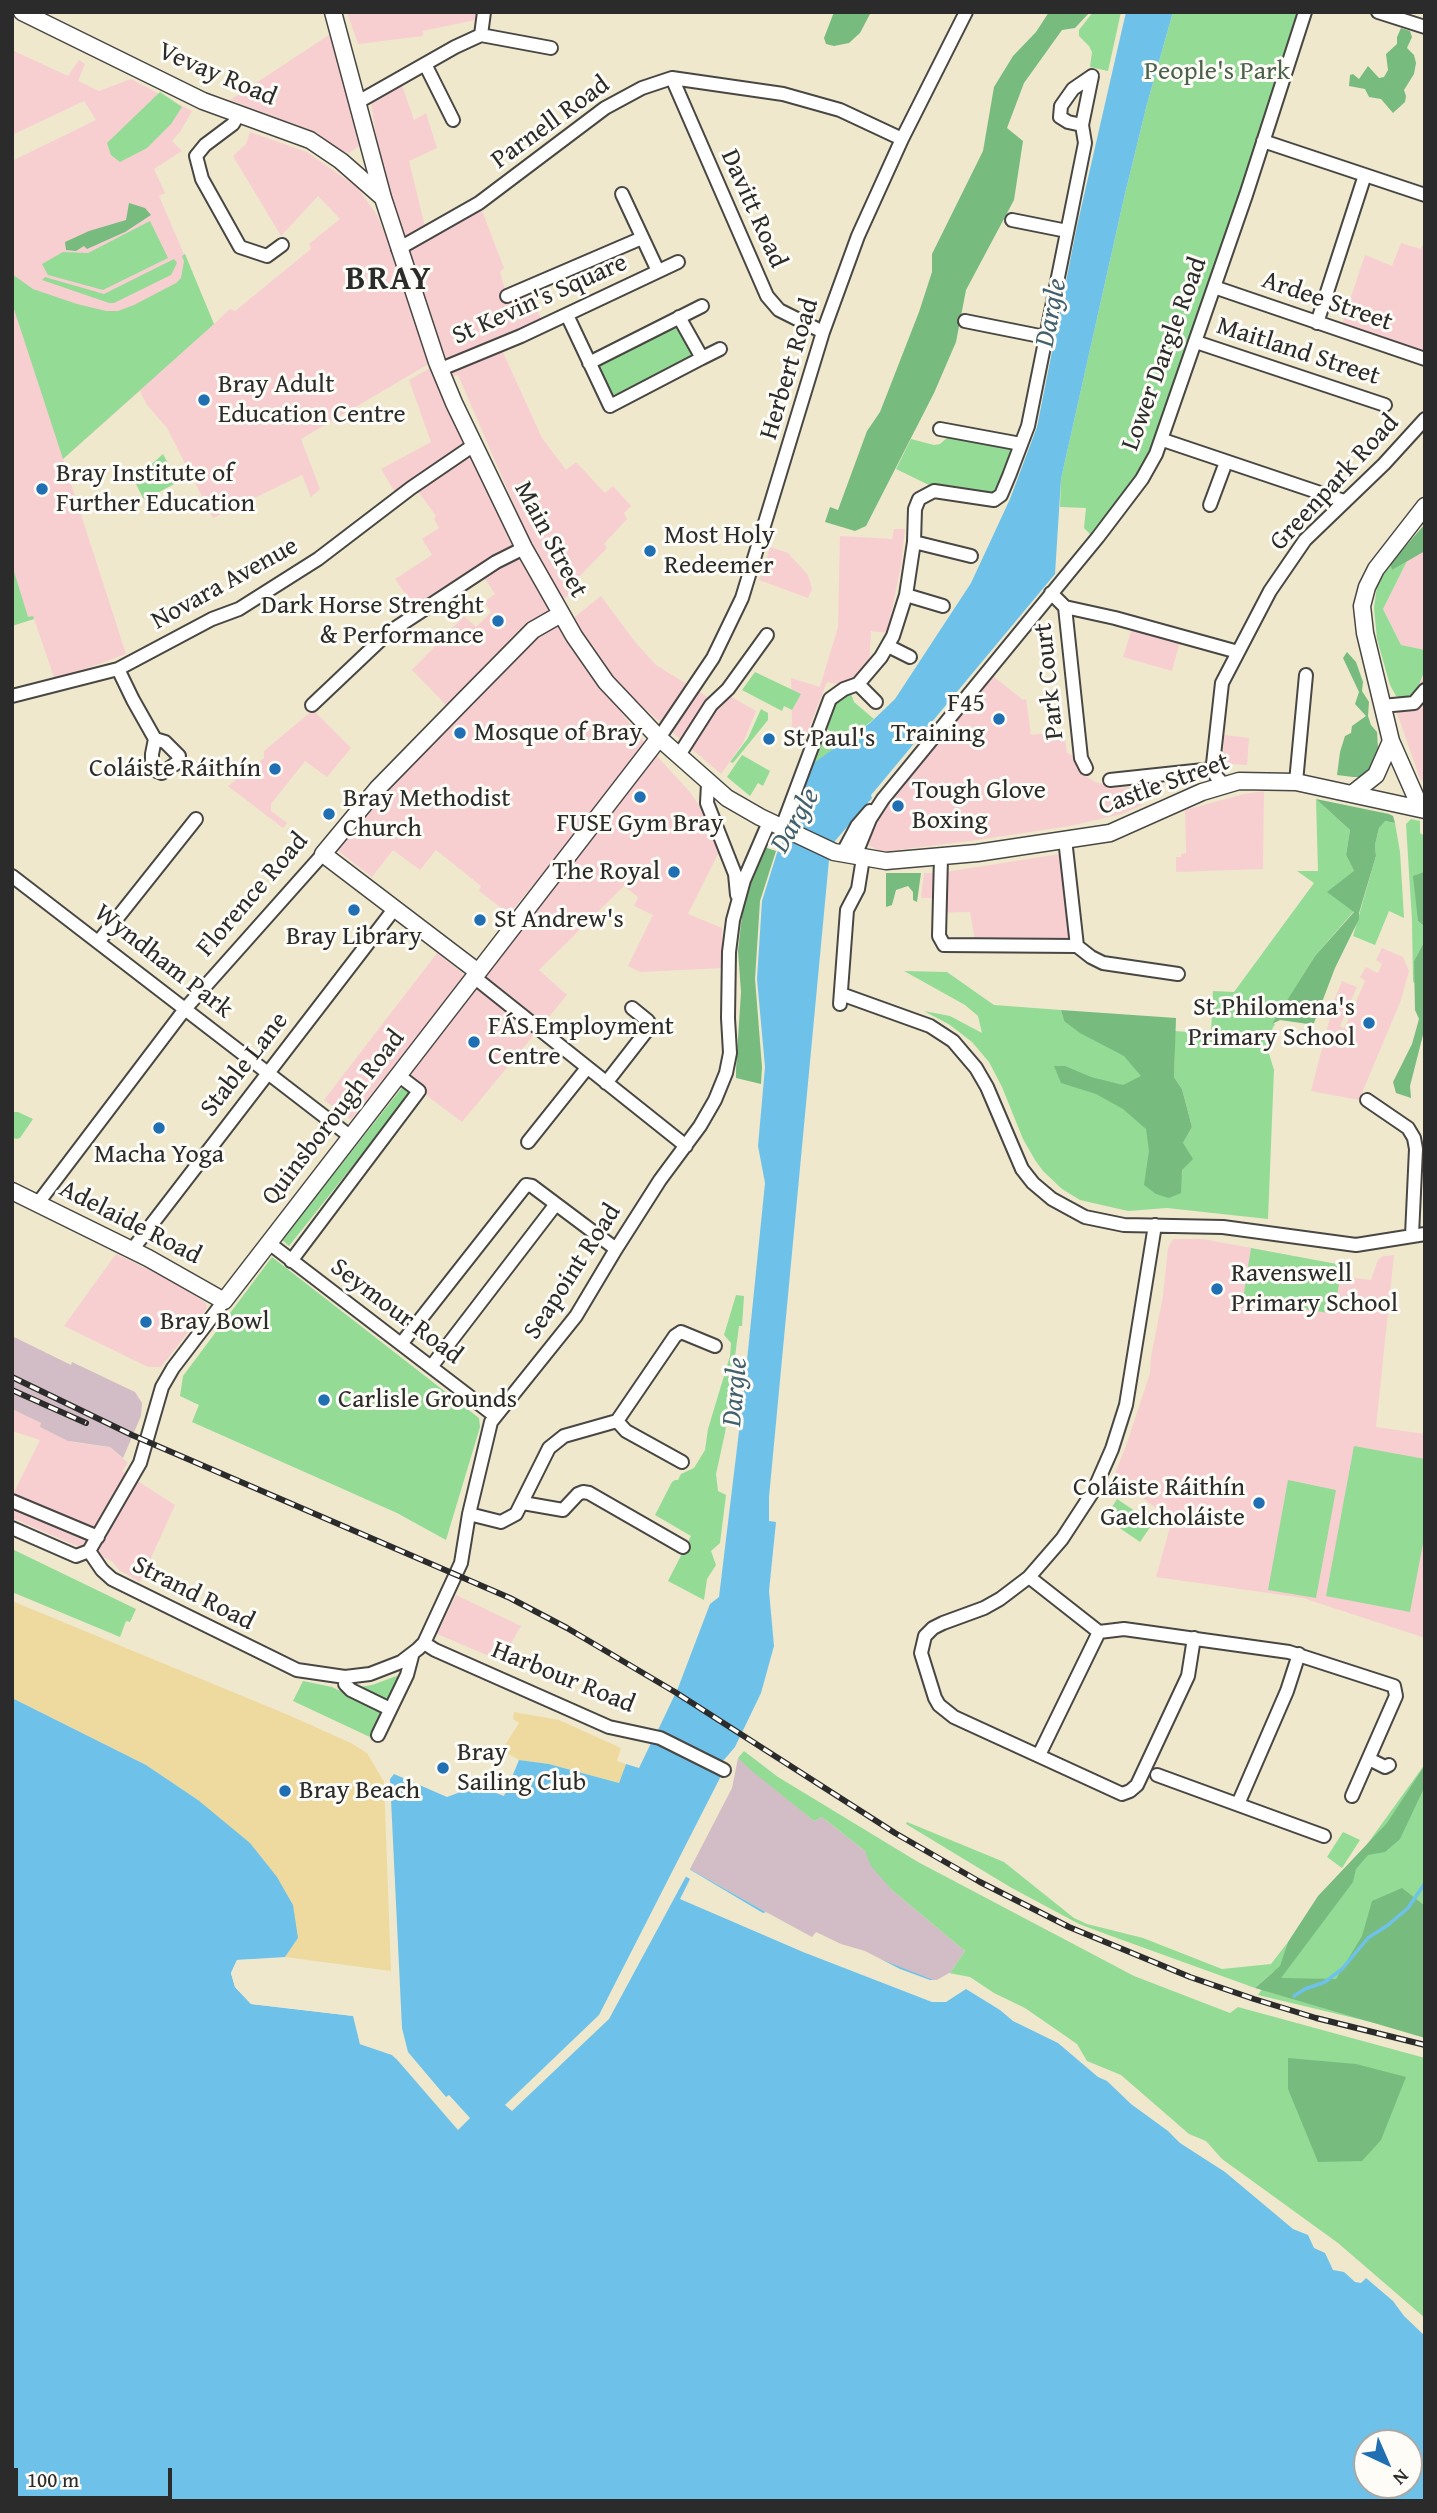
<!DOCTYPE html>
<meta charset="utf-8">
<style>
body{margin:0}
#map{position:relative;width:1437px;height:2513px;overflow:hidden;background:#efe8cd;font-family:"Gentium Book Plus",serif}
canvas{display:block}
.frame{position:absolute;inset:0;border:14px solid #2b2b2b;pointer-events:none}
.north{position:absolute;left:1353px;top:2429px;width:70px;height:70px;box-sizing:border-box;background:#fdfcf7;border:2px solid #a9a8a5;border-radius:50%;rotate:136deg;font-size:19px;font-weight:700;line-height:28px;text-align:center;color:#2b2b2b}
.north::after{content:'';display:block;margin:auto;width:24px;height:32px;background:#1f6fb2;clip-path:polygon(50% 0,100% 100%,50% 72%,0 100%)}
.scale{position:absolute;left:14px;top:2468px;width:158px;height:32px;box-sizing:border-box;border:4px solid #2b2b2b;border-top:0;padding-left:9px;font-size:21px;line-height:24px;white-space:nowrap;color:#2b2b2b;-webkit-text-stroke:5px #fdfcf7;paint-order:stroke}
</style>
<div id="map">
<canvas width="1437" height="2513"></canvas>
<div class="frame"></div>
<div class="north">N</div>
<div class="scale">100 m</div>
</div>
<script>
const g = document.querySelector('canvas').getContext('2d');
g.lineJoin = 'round';
function fillPath(path, color) { g.fillStyle = color; g.fill(path, 'evenodd'); }
const shape = rows => new Path2D(rows.map(r => 'M' + r).join(''));
function stroke(path, color, width, dash) { g.strokeStyle = color; g.lineWidth = width; g.lineCap = dash ? 'butt' : 'round'; g.setLineDash(dash || []); g.stroke(path); }
function write(font, color, halo, rows, align = 'center') {
  g.font = font + ' "Gentium Book Plus",serif'; g.lineWidth = 6; g.setLineDash([]); g.textBaseline = 'middle'; g.strokeStyle = halo; g.fillStyle = color; for (const [text, x, y, turn = 0] of rows) {
    g.save(); g.translate(x, y); g.rotate((+turn || 0) * Math.PI / 180); g.textAlign = isNaN(turn) ? turn : align; if (halo) g.strokeText(text, 0, 0); g.fillText(text, 0, 0); g.restore();
  }
}
fillPath(shape([
 [347,12,477,12,475,20,423,31,423,36,358,44],
 [329,35,364,136,362,144,349,153,337,151,318,133,230,100],
 [12,50,68,76,79,60,85,64,78,81,99,91,131,79,192,111,180,132,172,141,182,151,154,169,165,193,159,196,214,324,230,309,235,311,284,271,311,249,309,244,340,219,318,196,281,236,233,156,246,144,250,132,307,152,357,187,377,215,385,234,432,362,301,439,320,489,311,497,302,475,213,518,167,428,147,405,140,391,63,459,126,654,55,680,34,619,12,626,12,161,96,120,84,101,12,135],
 [402,85,414,120,426,113,437,148,409,161,427,235,479,203,504,268,500,272,507,297,528,287,541,319,497,339,542,438,566,470,576,462,605,493,613,486,631,506,624,513,627,519,604,544,607,548,578,578,582,585,560,602,528,537,458,375,451,377,381,172,371,102],
 [1425,240,1425,352,1341,327,1365,255,1392,266,1401,243,1421,249],
 [432,367,514,551,593,676,645,743,689,791,709,819,719,852,688,914,722,928,723,968,640,972,628,966,653,915,634,906,638,897,624,886,539,970,567,995,462,1122,426,1095,416,1095,398,1081,544,893,533,885,509,914,479,891,481,886,436,850,420,870,393,850,372,877,337,850,429,745,517,659,508,648,447,706,412,670,464,616,476,627,491,612,484,602,495,594,479,570,420,606,414,606,395,579,432,555,422,539,439,528,434,519,436,516,412,483,396,494,381,469,431,442,409,380],
 [894,529,905,529,901,566,887,633,871,631,869,664,858,675,843,685,827,682,802,746,789,742,792,722,791,678,820,687,838,627,840,536,892,539],
 [770,547,788,553,808,575,812,589,808,598,759,580],
 [1425,551,1425,650,1401,645,1383,609,1407,561],
 [601,596,635,642,656,665,719,704,730,696,756,711,743,743,721,774,624,691,607,671,571,620],
 [1132,629,1181,637,1172,671,1123,657],
 [1425,670,1425,783,1420,779,1397,713,1398,697,1401,698,1422,680],
 [993,676,1023,700,1026,699,1031,735,1064,731,1067,753,1074,756,1081,771,1087,777,1095,782,1107,785,1107,789,1129,787,1142,805,1122,814,1070,826,977,840,889,851,880,851,864,843,871,824,897,788,901,787],
 [313,710,351,748,327,777,305,761,271,804,271,811,287,823,283,828,228,786,264,758,264,751],
 [1224,735,1249,738,1247,765,1229,764,1223,760],
 [1264,791,1263,869,1176,872,1176,857,1181,857,1181,854,1186,853,1185,810,1244,794],
 [1060,854,1071,937,1067,940,975,940,970,912,938,913,937,898,921,898,924,873,939,873],
 [1382,948,1403,957,1409,971,1401,1000,1359,1100,1311,1091,1332,1010,1330,1010,1342,981,1357,987,1340,1026,1344,1029,1365,981,1360,977,1366,967,1378,973,1382,964,1376,960],
 [437,953,465,975,351,1120,324,1100],
 [1173,1239,1203,1239,1336,1264,1342,1267,1348,1277,1371,1280,1378,1260,1383,1256,1394,1255,1376,1427,1425,1434,1425,1638,1303,1598,1156,1577,1172,1520,1140,1496,1111,1483,1126,1446,1150,1373,1151,1357,1163,1296,1168,1248],
 [116,1254,173,1281,206,1303,207,1308,161,1367,148,1367,64,1326],
 [12,1409,41,1423,40,1427,71,1442,110,1447,128,1463,122,1471,175,1505,140,1582,119,1570,112,1561,12,1518,12,1496,40,1440,12,1431],
 [456,1595,521,1626,501,1661,437,1634]
]), '#f7cfd1');
fillPath(shape([
 [12,1336,71,1365,72,1362,135,1392,142,1403,141,1416,123,1458,110,1447,68,1441,40,1427,41,1423,12,1409],
 [738,1758,814,1821,822,1817,865,1851,892,1890,965,1951,948,1976,936,1981,813,1939,690,1869,732,1788]
]), '#d2bdc6');
fillPath(shape([
 [1093,12,1121,12,1108,71,1090,67,1092,52,1089,46,1079,36,1079,30],
 [1173,12,1299,12,1156,442,1134,479,1090,534,1084,528,1086,508,1060,507,1061,479,1124,198,1147,104],
 [160,92,182,107,171,124,147,148,120,162,111,155,107,143],
 [150,221,168,258,103,290,48,275,42,264,63,252,88,253],
 [185,254,214,324,63,459,12,303,12,274,33,289,77,304,106,311,118,311,134,305,176,283,181,278,184,261,182,256],
 [174,259,177,263,171,275,114,303,109,303,42,280,45,277,104,294],
 [678,325,693,357,612,396,597,364],
 [949,436,1008,447,1012,449,1012,455,993,494,929,485,896,469,911,439,934,445,940,444],
 [163,454,178,482,146,499,143,498,134,480],
 [1407,561,1383,609,1401,645,1425,650,1425,670,1416,692,1411,696,1401,698,1396,696,1390,685,1377,639,1374,608,1377,586,1390,564,1392,570],
 [12,565,28,617,33,616,34,619,12,626],
 [755,672,801,694,792,710,784,706,782,711,742,690],
 [851,694,854,702,874,719,832,752,811,765,819,743,824,745,830,731,825,728,836,701],
 [761,709,768,713,768,720,733,763,730,762,748,738],
 [742,755,770,771,763,786,758,783,750,796,727,777],
 [1316,799,1350,830,1346,855,1354,871,1354,911,1315,956,1273,1023,1275,1024,1269,1035,1267,1047,1274,1070,1268,1219,1167,1208,1128,1211,1080,1200,1062,1189,1043,1171,1035,1160,1023,1139,1002,1087,989,1062,972,1042,950,1025,924,1011,950,1016,982,1033,978,1016,965,1005,904,971,947,972,994,1005,1061,1010,1064,1021,1142,1050,1182,1176,1183,1143,1192,1127,1182,1089,1174,1077,1175,1031,1211,1034,1213,991,1234,992,1314,883,1297,871,1318,871],
 [1411,819,1420,821,1420,833,1425,836,1425,874,1423,872,1418,921,1425,927,1425,940,1414,961,1416,983,1413,982,1412,920,1406,824],
 [1384,821,1395,823,1400,852,1404,918,1389,911,1375,945,1353,936,1376,856,1375,845,1379,828],
 [404,1085,412,1091,289,1246,282,1240],
 [12,1112,18,1112,33,1119,20,1138,16,1139,12,1137],
 [1251,1248,1342,1265,1334,1314,1243,1299],
 [272,1257,479,1418,480,1427,446,1540,397,1513,192,1422,199,1405,180,1396,183,1376],
 [736,1295,744,1296,742,1326,739,1326,725,1433,716,1474,718,1491,726,1495,720,1543,711,1551,716,1565,707,1579,704,1600,668,1581,691,1536,655,1515,672,1482,675,1480,678,1480,681,1474,694,1468,705,1450,708,1429,730,1356,731,1343,724,1335],
 [1354,1446,1425,1459,1425,1533,1410,1612,1326,1596],
 [1288,1480,1336,1490,1316,1598,1268,1590],
 [1117,1499,1153,1523,1140,1542,1105,1518],
 [12,1549,136,1609,130,1622,126,1621,120,1637,12,1592],
 [402,1674,388,1699,384,1699,359,1687,372,1685],
 [303,1681,332,1687,381,1711,382,1717,372,1738,293,1701],
 [744,1751,778,1777,918,1862,1134,1976,1230,2013,1238,2007,1425,2058,1425,2323,1198,2143,1085,2064,948,1976,965,1951,892,1890,871,1866,865,1851,822,1817,814,1821,752,1771,738,1758],
 [1425,1764,1425,2035,1258,1995,1274,1971,1255,1988,1103,1933,1079,1924,1010,1887,906,1824,907,1822,1004,1862,1074,1918,1087,1924,1143,1938,1222,1969,1271,1964,1288,1942,1282,1962],
 [1343,1832,1360,1840,1342,1868,1327,1857]
]), '#94db96');
fillPath(shape([
 [834,12,871,12,860,33,849,43,834,46,826,44,824,38],
 [1049,12,1090,12,1075,28,1062,30,1024,83,1007,128,1023,141,1014,200,966,290,956,342,934,393,866,526,855,531,825,522,830,507,838,510,867,431,880,412,919,312,932,272,932,254,983,151,994,87,1013,56,1036,32],
 [1401,28,1410,31,1412,37,1407,48,1414,55,1416,63,1414,74,1404,90,1406,96,1405,102,1393,113,1381,99,1369,97,1365,89,1349,86,1350,75,1353,74,1359,79,1368,66,1379,78,1384,77,1388,70,1386,54,1397,44,1397,37],
 [129,203,145,208,151,215,125,232,87,249,84,246,76,251,66,250,65,242,89,231,126,220],
 [1425,524,1425,551,1392,570,1390,564],
 [1347,652,1356,662,1363,682,1362,691,1369,702,1368,716,1371,725,1377,732,1378,748,1369,771,1361,777,1353,777,1337,775,1340,752,1345,736,1351,733,1352,726,1366,716,1355,704,1359,692,1343,658],
 [1316,799,1389,814,1393,816,1395,823,1385,821,1379,828,1375,845,1376,856,1359,913,1359,919,1335,968,1314,1023,1308,1024,1280,1020,1272,1024,1315,956,1354,912,1327,892,1354,871,1346,855,1350,830],
 [764,847,776,851,760,901,755,979,762,1067,761,1084,736,1078,736,1070,741,992,738,951,741,924,744,901],
 [1424,872,1425,874,1425,927,1418,921,1413,876],
 [886,873,921,873,917,902,913,900,913,892,908,886,896,890,892,905,886,907],
 [1425,940,1425,1027,1410,1086,1411,1098,1396,1093,1393,1082,1412,1044,1419,1019,1415,1010,1414,961],
 [1061,1010,1176,1018,1174,1077,1182,1089,1192,1127,1183,1143,1193,1159,1182,1170,1181,1193,1169,1198,1156,1194,1144,1185,1149,1151,1146,1129,1123,1109,1096,1094,1061,1083,1054,1066,1065,1066,1091,1077,1123,1085,1141,1076,1124,1056,1080,1033,1064,1021],
 [1425,1765,1425,1786,1400,1839,1385,1852,1368,1855,1356,1869,1353,1882,1281,1978,1336,1979,1362,1936,1372,1901,1402,1888,1425,1906,1425,2038,1255,1988,1280,1966,1288,1942,1318,1896,1387,1823],
 [1288,2058,1356,2064,1406,2077,1381,2140,1362,2161,1318,2162,1288,2089]
]), '#77bb7f');
fillPath(shape([
 [12,1601,286,1714,351,1743,367,1753,384,1782,391,1971,285,1957,298,1938,198,1800,146,1765,12,1698],
 [514,1712,559,1720,621,1748,617,1761,626,1764,619,1783,549,1764,519,1760,502,1750,519,1723,513,1719]
]), '#eeda9e');
fillPath(shape([
 [1126,12,1173,12,1147,104,1124,198,1061,479,1055,574,877,788,871,795,872,798,835,841,829,860,769,1497,769,1521,776,1522,769,1591,774,1646,761,1693,735,1747,723,1761,658,1730,678,1688,710,1604,719,1597,744,1390,765,1183,758,1146,765,1067,757,979,762,901,777,853,794,817,811,765,870,723,895,699,971,583,1010,499,1037,427,1077,226],
 [12,1698,146,1765,198,1800,250,1843,277,1877,293,1905,298,1938,285,1957,237,1960,231,1973,235,1987,251,2004,354,2016,360,2044,393,2055,458,2130,470,2118,449,2095,446,2097,408,2052,402,2028,390,1779,394,1774,447,1797,458,1793,470,1783,504,1796,519,1760,549,1764,619,1783,626,1764,639,1768,652,1741,656,1740,722,1774,599,2015,505,2105,512,2111,609,2019,690,1869,813,1939,867,1954,936,1981,948,1976,1023,2011,1085,2064,1210,2151,1425,2323,1425,2501,12,2501],
 [1367,2443,1409,2443,1409,2485,1367,2485]
]), '#6ec2ea');
fillPath(shape([
 [689,1869,763,1913,766,1912,812,1937,816,1932,841,1944,865,1951,900,1969,930,1980,937,1980,949,1973,970,1977,994,1993,1025,2008,1077,2044,1087,2061,1121,2075,1189,2134,1206,2141,1222,2159,1338,2243,1425,2318,1425,2336,1404,2316,1393,2301,1366,2278,1361,2283,1355,2282,1344,2272,1333,2270,1325,2253,1314,2248,1308,2235,1293,2229,1225,2172,1180,2143,1168,2131,1131,2104,1107,2081,1098,2077,1058,2043,1013,2021,1000,2010,966,1989,946,2002,932,2002,803,1952,680,1899,690,1879,685,1876],
 [289,1958,286,1960,239,1964,235,1973,238,1985,252,2001,355,2013,363,2041,394,2052,396,2059,392,2055,360,2044,353,2016,251,2004,235,1987,231,1973,237,1960]
]), '#efe8cd');
stroke(shape([
 [1294,1996,1305,1989,1325,1982,1342,1969,1368,1938,1388,1925,1408,1908,1425,1883]
]), '#6ec2ea', 3.5);
const minor = shape([
 [1378,12,1425,27],
 [481,35,484,12],
 [425,64,453,120],
 [672,78,767,296,779,310,823,332],
 [358,102,455,47,481,35,551,48],
 [239,114,233,124,205,145,196,156,202,179,240,247,267,256,282,245],
 [1082,125,1068,122,1060,117,1061,106,1073,89,1092,76],
 [1263,141,1425,195],
 [622,194,658,271],
 [1012,220,1067,231],
 [398,249,479,203,605,108,642,88,672,78,783,94,840,110,902,139],
 [1214,287,1425,359],
 [507,296,642,238],
 [567,315,610,406,702,358,679,317],
 [965,321,1045,337],
 [1317,323,1365,175],
 [1196,342,1385,405],
 [702,358,720,349],
 [589,363,702,306],
 [441,369,521,336,678,262],
 [940,429,1021,444],
 [1163,440,1344,501],
 [1210,505,1226,462],
 [914,542,971,556],
 [1051,593,1065,607,1081,758,1086,768],
 [906,595,943,606],
 [1065,607,1115,618,1238,652],
 [888,646,910,657],
 [118,669,133,700,155,739,165,742,179,756,178,762,162,773,152,769,152,754,155,739],
 [858,684,876,702],
 [12,696,118,669,212,619,239,609,318,559,411,488,474,445],
 [312,705,388,633,496,562,524,548],
 [1382,706,1414,703,1425,690],
 [659,738,713,658,742,598,823,332,858,236,902,139,966,12],
 [679,755,711,705,728,689,767,635],
 [1110,780,1213,769],
 [1296,782,1306,675],
 [708,784,707,803,735,874,737,895],
 [1223,784,1216,776,1213,764,1222,683,1270,591,1305,540,1384,464,1425,419],
 [782,827,830,699,844,689,858,684,881,657,893,636,906,595,914,542,915,509,919,499,934,491,994,500,1001,495,1009,476,1028,426,1085,143,1082,125,1092,76],
 [1065,839,1077,946,1091,957,1103,963,1178,974],
 [842,854,857,826,870,811],
 [855,856,870,819,883,799,1098,537,1142,479,1156,454,1246,195,1305,12],
 [941,857,939,936,944,945,1077,946],
 [12,876,351,1137],
 [99,941,196,819],
 [474,977,686,1146],
 [841,994,930,1026,953,1041,976,1068,987,1087,1022,1169,1033,1183,1052,1199,1085,1217,1124,1225,1223,1227,1356,1245,1425,1234],
 [840,1004,847,910,858,889,863,858],
 [606,1083,648,1029,648,1021,632,1008],
 [1367,1100,1408,1128,1414,1138,1416,1149,1412,1235],
 [528,1142,587,1068],
 [38,1203,185,1009,323,854],
 [1155,1225,1126,1405,1112,1449,1094,1490,1062,1539,1029,1577,1000,1599,984,1608,943,1623,933,1628,925,1636,921,1653,935,1698,939,1705,954,1717,1122,1794,1130,1791,1137,1785,1188,1676,1194,1638],
 [269,1243,495,1416],
 [132,1250,395,908],
 [291,1261,419,1091,398,1075],
 [401,1344,526,1185,532,1186,616,1249],
 [431,1367,556,1204],
 [617,1421,626,1431,682,1462],
 [12,1501,98,1537],
 [523,1503,563,1510,578,1494,583,1492,589,1493,683,1547],
 [469,1514,501,1522,516,1514,549,1448,564,1436,617,1421,675,1336,681,1332,715,1346],
 [12,1528,76,1556,89,1551],
 [89,1551,102,1570,112,1579,297,1670,345,1677,370,1674,401,1662,418,1649,424,1643,461,1563,469,1514,491,1422,576,1316,616,1249,660,1180,700,1126,715,1100,726,1073,730,1053,728,1018,729,952,733,920,744,880,769,822],
 [89,1551,140,1463,162,1387,173,1368,224,1301],
 [1029,1577,1099,1632,1124,1629,1289,1652,1394,1686,1396,1696,1352,1796],
 [424,1643,435,1650,609,1727,660,1738,724,1770],
 [345,1677,345,1684,351,1690,390,1709],
 [378,1735,407,1675,412,1656],
 [1039,1755,1099,1632],
 [1369,1759,1385,1767,1389,1765],
 [1157,1775,1324,1836],
 [1238,1804,1287,1691,1299,1654]
]);
const major = shape([
 [22,12,203,101,310,140,341,161,381,196],
 [333,12,383,198,437,362,454,403,524,548,574,636,606,682,659,738,727,798,760,817,834,852,886,861,977,853,1110,833,1202,792,1239,781,1296,782,1425,810],
 [1352,794,1376,775,1391,741],
 [1421,809,1391,741,1365,633,1362,606,1367,587,1376,569,1425,506],
 [478,972,323,854,377,789,464,700,533,630,561,614],
 [12,1191,148,1258,224,1301,659,738]
]);
stroke(minor, '#484743', 16);
stroke(major, '#484743', 19);
stroke(minor, '#fff', 12);
stroke(major, '#fff', 16);
const rail = shape([
 [12,1377,132,1435,510,1598,567,1628,675,1692,895,1833,980,1882,1069,1927,1190,1977,1254,1999,1316,2018,1425,2045],
 [12,1390,86,1423]
]);
stroke(rail, '#2b2b2b', 6);
stroke(rail, '#fdfcf7', 3.5, [10]);
for (const [x, y, r, color] of [
 [204,400,7,"#1f6fb2"],
 [42,489,7,"#1f6fb2"],
 [650,551,7,"#1f6fb2"],
 [498,621,7,"#1f6fb2"],
 [999,719,7,"#1f6fb2"],
 [460,733,7,"#1f6fb2"],
 [769,739,7,"#1f6fb2"],
 [275,769,7,"#1f6fb2"],
 [640,797,7,"#1f6fb2"],
 [898,806,7,"#1f6fb2"],
 [329,814,7,"#1f6fb2"],
 [674,872,7,"#1f6fb2"],
 [354,910,7,"#1f6fb2"],
 [480,920,7,"#1f6fb2"],
 [1369,1023,7,"#1f6fb2"],
 [474,1042,7,"#1f6fb2"],
 [159,1128,7,"#1f6fb2"],
 [1217,1289,7,"#1f6fb2"],
 [146,1322,7,"#1f6fb2"],
 [324,1400,7,"#1f6fb2"],
 [1259,1503,7,"#1f6fb2"],
 [443,1768,7,"#1f6fb2"],
 [285,1791,7,"#1f6fb2"]
]) { const dot = new Path2D(); dot.arc(x, y, r, 0, 2 * Math.PI); g.fillStyle = color; g.fill(dot); stroke(dot, '#fdfcf7', 2.5); }
write('26px', '#4a604b', '#fdfcf7', [
 ["People's Park",1217,72]
]);
write('26px', '#2b2b2b', '#fdfcf7', [
 ["Vevay Road",217,75,23],
 ["Parnell Road",551,123,-36],
 ["Davitt Road",753,209,66],
 ["St Kevin's Square",540,300,-24],
 ["Ardee Street",1327,302,19],
 ["Maitland Street",1298,352,18],
 ["Lower Dargle Road",1165,354,-70],
 ["Herbert Road",790,369,-73],
 ["Greenpark Road",1335,483,-47],
 ["Main Street",550,540,62],
 ["Novara Avenue",225,584,-29],
 ["Park Court",1050,681,-96],
 ["Castle Street",1164,785,-20],
 ["Florence Road",253,895,-49],
 ["Wyndham Park",163,962,38],
 ["Stable Lane",245,1065,-52],
 ["Quinsborough Road",334,1118,-52],
 ["Adelaide Road",130,1223,27],
 ["Seapoint Road",573,1272,-57],
 ["Seymour Road",396,1312,37],
 ["Strand Road",193,1594,27],
 ["Harbour Road",563,1678,22]
]);
write('26px', '#2b2b2b', '#fdfcf7', [
 ["Bray Adult",218,385],
 ["Education Centre",218,415],
 ["Bray Institute of",56,474],
 ["Further Education",56,504],
 ["Most Holy",664,536],
 ["Redeemer",664,566],
 ["Dark Horse Strenght",484,606,"right"],
 ["& Performance",484,636,"right"],
 ["F45",985,704,"right"],
 ["Training",985,734,"right"],
 ["Mosque of Bray",474,733],
 ["St Paul's",783,739],
 ["Coláiste Ráithín",261,769,"right"],
 ["Tough Glove",912,791],
 ["Boxing",912,821],
 ["Bray Methodist",343,799],
 ["Church",343,829],
 ["FUSE Gym Bray",640,824,"center"],
 ["The Royal",660,872,"right"],
 ["St Andrew's",494,920],
 ["Bray Library",354,937,"center"],
 ["St.Philomena's",1355,1008,"right"],
 ["Primary School",1355,1038,"right"],
 ["FÁS Employment",488,1027],
 ["Centre",488,1057],
 ["Macha Yoga",159,1155,"center"],
 ["Ravenswell",1231,1274],
 ["Primary School",1231,1304],
 ["Bray Bowl",160,1322],
 ["Carlisle Grounds",338,1400],
 ["Coláiste Ráithín",1245,1488,"right"],
 ["Gaelcholáiste",1245,1518,"right"],
 ["Bray",457,1753],
 ["Sailing Club",457,1783],
 ["Bray Beach",299,1791]
], 'left');
write('italic 28px', '#42606e', '#fdfcf7', [
 ["Dargle",1052,313,-79],
 ["Dargle",796,821,-60],
 ["Dargle",736,1392,-85]
]);
g.letterSpacing = '2px';
write('bold 33px', '#2b2b2b', '#fdfcf7', [
 ["BRAY",389,281]
]);
g.letterSpacing = '0px';
</script>
